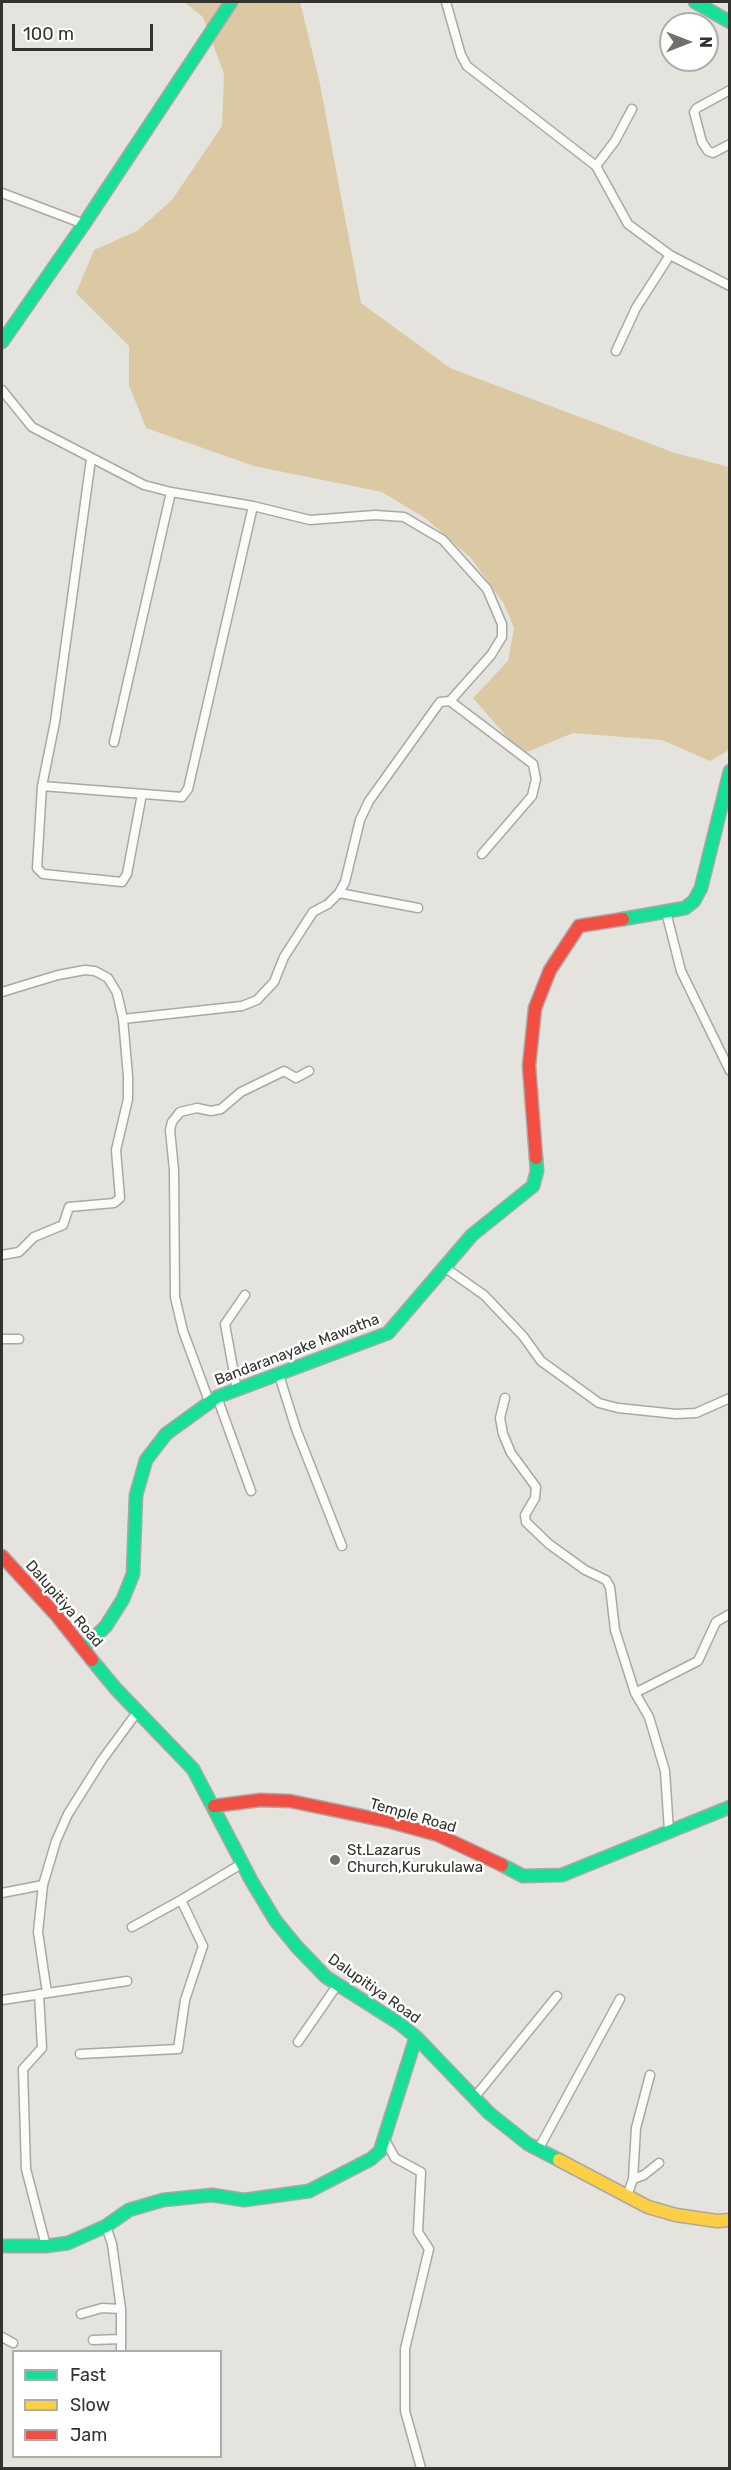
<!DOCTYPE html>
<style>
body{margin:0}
#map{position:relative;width:731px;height:2470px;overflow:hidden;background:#e4e3de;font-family:Rubik,sans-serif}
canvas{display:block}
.frame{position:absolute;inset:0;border:3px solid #33322e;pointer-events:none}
.legend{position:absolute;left:12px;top:2350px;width:210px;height:108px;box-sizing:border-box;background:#fff;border:2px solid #adadab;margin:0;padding:8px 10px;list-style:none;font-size:18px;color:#33322e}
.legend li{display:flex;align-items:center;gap:12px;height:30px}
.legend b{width:30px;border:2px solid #adadab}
.north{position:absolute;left:659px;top:12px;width:60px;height:60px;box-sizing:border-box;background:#fff;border:2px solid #adadab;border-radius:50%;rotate:90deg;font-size:16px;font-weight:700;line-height:24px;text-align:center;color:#33322e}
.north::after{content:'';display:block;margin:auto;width:21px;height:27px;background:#71706c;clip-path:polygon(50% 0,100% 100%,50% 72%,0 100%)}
.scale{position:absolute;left:12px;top:24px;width:141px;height:27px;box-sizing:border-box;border:3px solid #33322e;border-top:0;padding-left:8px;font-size:18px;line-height:21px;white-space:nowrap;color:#33322e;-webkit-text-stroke:4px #fff;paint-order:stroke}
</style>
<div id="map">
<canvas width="731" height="2470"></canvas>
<div class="frame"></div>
<ul class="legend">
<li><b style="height:8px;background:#16e098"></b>Fast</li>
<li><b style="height:8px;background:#ffcf43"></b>Slow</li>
<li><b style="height:8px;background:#f24e42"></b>Jam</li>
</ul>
<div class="north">N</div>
<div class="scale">100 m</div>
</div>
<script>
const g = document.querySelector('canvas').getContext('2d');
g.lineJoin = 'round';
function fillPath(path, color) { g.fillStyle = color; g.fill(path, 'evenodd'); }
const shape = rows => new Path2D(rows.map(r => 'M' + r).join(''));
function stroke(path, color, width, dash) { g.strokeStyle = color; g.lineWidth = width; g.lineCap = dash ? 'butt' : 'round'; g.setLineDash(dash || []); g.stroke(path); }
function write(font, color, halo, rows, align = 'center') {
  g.font = font + ' Rubik,sans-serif'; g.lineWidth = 5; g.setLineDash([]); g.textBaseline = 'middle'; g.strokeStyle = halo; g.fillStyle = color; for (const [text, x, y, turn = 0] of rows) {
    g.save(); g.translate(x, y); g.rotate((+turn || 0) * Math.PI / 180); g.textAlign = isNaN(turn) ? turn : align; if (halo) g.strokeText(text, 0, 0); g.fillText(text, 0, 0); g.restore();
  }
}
fillPath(shape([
 [184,2,300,2,319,79,361,303,450,368,675,453,729,467,729,750,710,761,662,740,573,733,522,754,473,698,508,661,514,628,504,604,471,558,425,518,382,492,254,466,146,428,129,385,129,346,76,293,94,250,137,231,172,200,222,126,224,74,203,17]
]), '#dbc9a4');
const street = shape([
 [446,2,461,55,467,66,596,166,628,224,670,255,730,286],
 [730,90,697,108,694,112,702,142,708,151,713,153,730,144],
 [596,166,615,141,632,109],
 [2,193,84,224],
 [616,351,636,308,670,255],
 [2,390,32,427,144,485,171,492,253,506,310,520,375,515,404,517,443,540,487,589,502,624,502,637,491,655,450,701],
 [91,459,55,722,42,786,37,868,43,874,122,882,127,874,142,794],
 [114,742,171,492],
 [42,786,182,797,188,789,253,506],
 [339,893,418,908],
 [666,912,681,971,730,1071],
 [2,992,58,975,85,970,95,971,108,978,117,993,123,1019,128,1076,128,1099,116,1150,120,1198,114,1203,69,1207,63,1225,34,1237,19,1252,2,1255],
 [123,1019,242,1006,257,1000,274,982,284,957,313,912,328,904,339,893,345,882,360,820,369,801,440,702,450,701,533,764,536,779,532,796,482,854],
 [444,1267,484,1295,523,1336,541,1361,599,1403,618,1408,676,1414,696,1413,730,1398],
 [2,1339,19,1339],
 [279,1375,296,1429,342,1546],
 [237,1390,225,1324,245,1295],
 [217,1397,251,1491],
 [505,1398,500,1418,503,1434,511,1453,536,1487,535,1498,525,1515,526,1522,549,1544,585,1570,606,1580,610,1587,615,1630,635,1693,649,1717,665,1771,669,1831],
 [209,1401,183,1331,175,1297,174,1170,170,1130,172,1122,180,1112,197,1108,211,1111,221,1109,241,1092,278,1074,284,1071,296,1078,309,1071],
 [635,1693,698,1661,716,1622,730,1614],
 [2,1893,43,1885],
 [132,1927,181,1900],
 [47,1993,38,1932,43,1885,56,1841,68,1814,102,1760,138,1711],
 [39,1994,42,2048,23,2069,26,2169,46,2246],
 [2,2000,127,1981],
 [298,2042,338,1984],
 [80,2054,178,2049,185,2000,203,1946,181,1900,243,1863],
 [474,2098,557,1996],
 [385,2140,395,2158,421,2172,418,2232,429,2249,405,2349,405,2411,421,2468],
 [538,2150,620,1999],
 [633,2179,644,2175,659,2163],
 [627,2196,633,2179,636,2128,650,2075],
 [106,2226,112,2244,121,2309,121,2352],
 [81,2314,102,2308,121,2309],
 [2,2337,13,2343],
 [93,2340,121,2339]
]);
const fast = shape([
 [695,2,730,22],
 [2,342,84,224,231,2],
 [623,919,685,908,694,901,701,888,730,771],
 [84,1648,106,1626,123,1599,133,1574,136,1495,146,1460,166,1434,217,1397,388,1333,472,1235,533,1186,537,1171,536,1158],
 [92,1660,116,1689,193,1769,251,1880,275,1920,297,1947,326,1977,400,2024,416,2037,489,2113,528,2144,559,2160],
 [502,1865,523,1876,562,1875,730,1807],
 [2,2246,46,2246,68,2243,106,2226,129,2210,163,2200,212,2195,244,2200,309,2191,371,2159,380,2151,416,2037]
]);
const slow = shape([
 [559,2160,648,2207,676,2215,717,2221,730,2220]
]);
const jam = shape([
 [536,1158,529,1066,535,1008,550,970,579,926,623,919],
 [2,1556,57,1616,92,1660],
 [214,1806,260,1800,290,1801,391,1822,438,1835,502,1865]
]);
stroke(street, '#a9a8a4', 11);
stroke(fast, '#a9a8a4', 15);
stroke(slow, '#a9a8a4', 15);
stroke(jam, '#a9a8a4', 15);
stroke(street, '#fbfbfa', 8);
stroke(fast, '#16e098', 12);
stroke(slow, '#ffcf43', 12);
stroke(jam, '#f24e42', 12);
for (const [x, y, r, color] of [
 [335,1860,6,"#71706c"]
]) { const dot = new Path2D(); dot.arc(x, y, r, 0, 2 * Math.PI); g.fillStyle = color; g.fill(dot); stroke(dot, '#fff', 2); }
write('15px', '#33322e', '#fff', [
 ["Bandaranayake Mawatha",297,1350,-21],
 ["Dalupitiya Road",64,1604,49],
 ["Temple Road",413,1816,16],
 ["Dalupitiya Road",374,1989,35]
]);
write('15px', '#33322e', '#fff', [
 ["St.Lazarus",347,1851],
 ["Church,Kurukulawa",347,1868]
], 'left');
</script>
